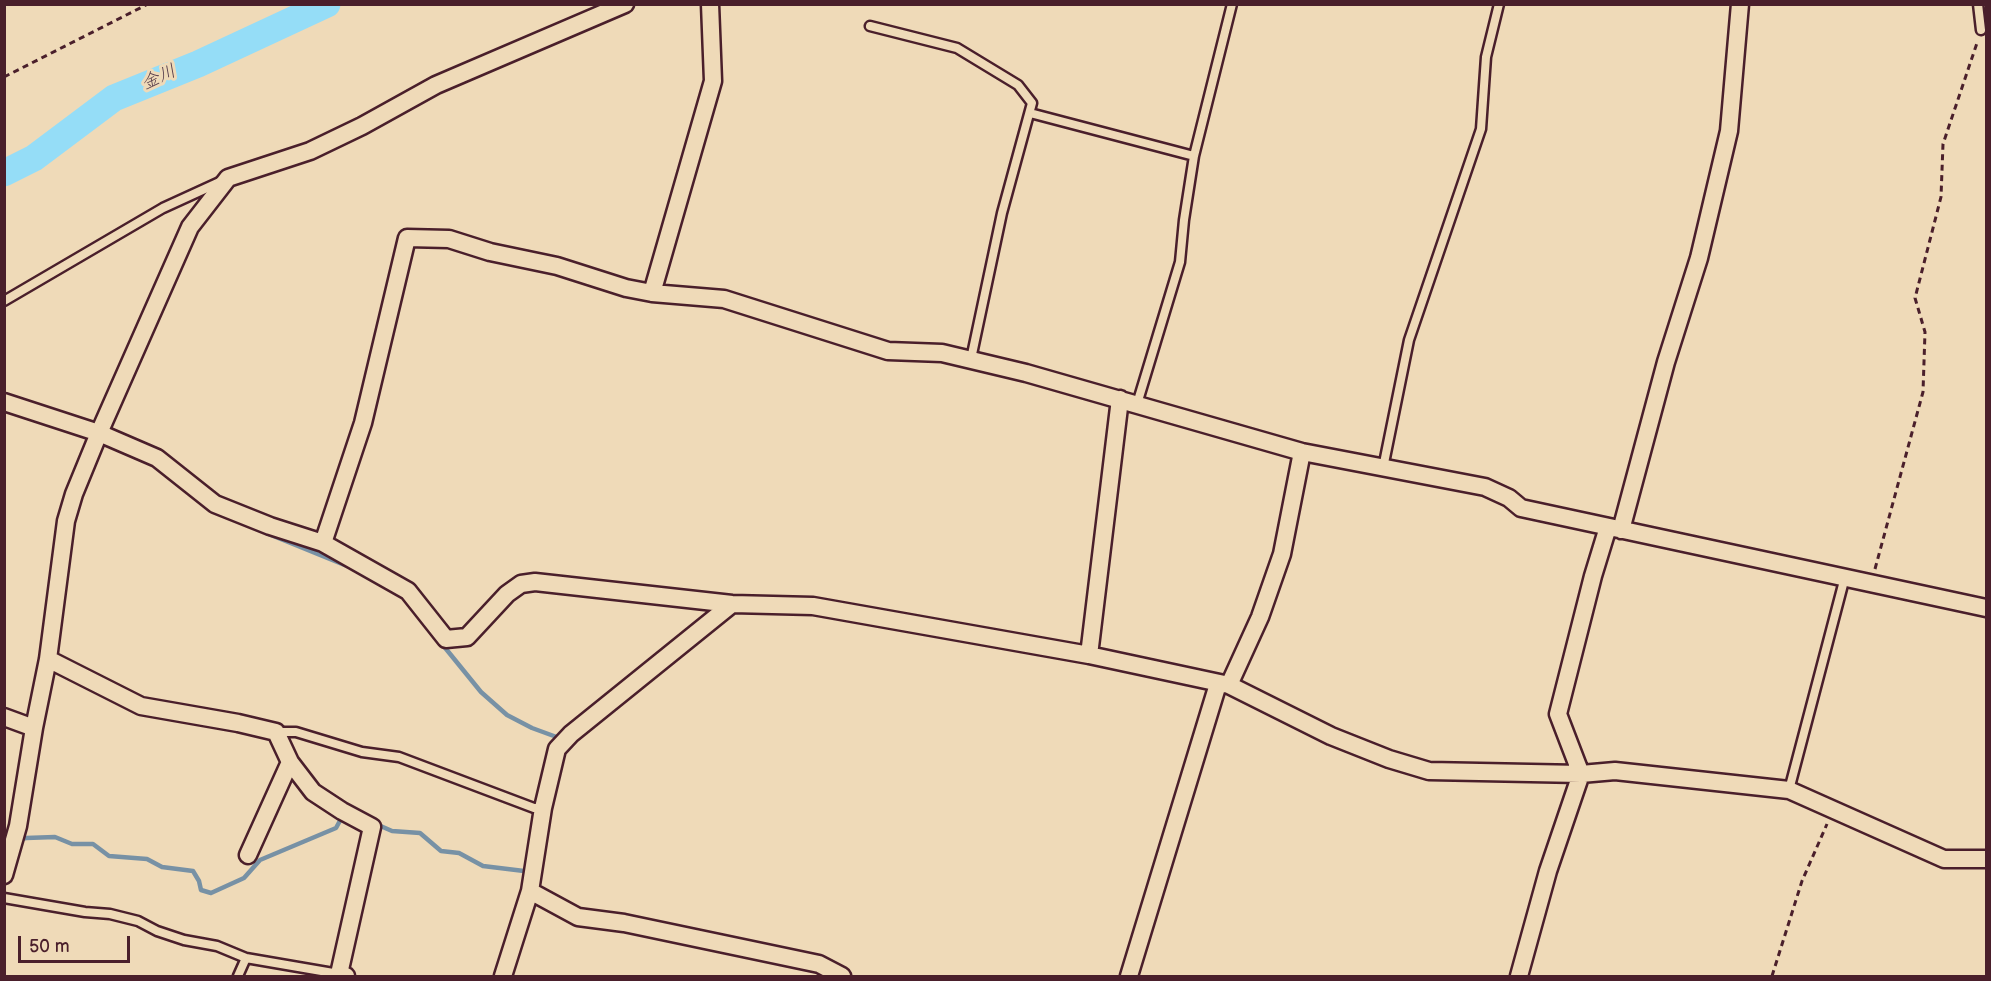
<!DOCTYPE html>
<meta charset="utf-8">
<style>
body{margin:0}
#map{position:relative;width:1991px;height:981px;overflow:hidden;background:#efdab8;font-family:"Balsamiq Sans",sans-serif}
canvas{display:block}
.frame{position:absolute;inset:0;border:6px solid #4a1f2b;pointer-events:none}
.scale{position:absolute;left:18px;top:936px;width:112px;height:27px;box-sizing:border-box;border:3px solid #4a1f2b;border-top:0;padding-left:8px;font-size:18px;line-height:21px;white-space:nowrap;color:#4a1f2b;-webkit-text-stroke:4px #efdab8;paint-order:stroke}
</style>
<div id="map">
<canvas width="1991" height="981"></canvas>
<div class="frame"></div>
<div class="scale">50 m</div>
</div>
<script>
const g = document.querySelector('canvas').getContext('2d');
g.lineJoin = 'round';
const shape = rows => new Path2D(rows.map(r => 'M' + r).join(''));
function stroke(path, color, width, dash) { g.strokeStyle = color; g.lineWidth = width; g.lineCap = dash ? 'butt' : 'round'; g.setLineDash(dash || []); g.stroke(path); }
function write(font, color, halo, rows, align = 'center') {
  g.font = font + ' "Balsamiq Sans","Klee One",sans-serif'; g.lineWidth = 6; g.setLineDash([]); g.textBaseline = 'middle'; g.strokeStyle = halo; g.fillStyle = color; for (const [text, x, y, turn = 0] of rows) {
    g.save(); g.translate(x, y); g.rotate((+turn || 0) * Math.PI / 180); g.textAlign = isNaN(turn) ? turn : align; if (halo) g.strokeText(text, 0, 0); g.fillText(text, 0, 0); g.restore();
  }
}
stroke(shape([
 [266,533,347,566],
 [442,644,481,692,507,715,532,728,562,739],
 [376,824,392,831,420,833,441,851,459,853,483,866,524,871],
 [17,840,26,838,55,837,72,844,93,844,109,856,147,859,162,867,193,871,199,881,201,890,211,893,244,878,260,860,336,828,342,817]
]), '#7791a5', 4.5);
stroke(shape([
 [4,173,34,158,114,98,198,64,327,4]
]), '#95ddf7', 27);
const lane = shape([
 [1978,4,1981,30],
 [870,26,957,48,1018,85,1032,103,1002,213,971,359],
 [1030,113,1194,156],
 [4,301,163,208,222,181],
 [1137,404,1180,262,1184,220,1194,156,1232,4],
 [1383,468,1409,340,1481,129,1486,57,1499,4],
 [276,732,296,732,362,752,399,757,534,808,543,808],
 [1789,790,1845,577],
 [4,898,85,912,110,914,138,921,157,931,184,940,217,946,246,958,339,974],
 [238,976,246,958]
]);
const street = shape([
 [652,293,713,81,710,4],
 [4,402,99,433,157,458,215,504,270,526,323,543,408,591,446,639,467,637,507,594,521,584,535,582,732,604,813,606,1089,655,1229,685,1331,736,1389,759,1429,771,1581,774,1615,771,1789,790,1944,859,1986,859],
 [1621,530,1666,362,1699,258,1729,131,1740,4],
 [323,543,363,423,407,238,449,239,490,252,557,266,626,288,652,293,724,299,888,351,942,353,1026,373,1302,452,1485,487,1509,498,1521,508,1986,608],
 [1089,655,1120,399],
 [48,659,141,706,238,723,276,732,290,762,248,855],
 [1229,685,1260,617,1282,554,1302,452],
 [4,717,34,728],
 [290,762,313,792,342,811,372,827,339,974,346,976],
 [4,875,18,826,34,728,48,659,66,521,74,494,99,433,190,227,228,178,310,151,362,126,436,85,625,4],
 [530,891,578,917,624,923,819,964,842,976],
 [503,976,530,891,543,808,557,749,571,734,732,604],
 [1129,976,1218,684],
 [1519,976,1548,871,1581,774,1558,714,1593,576,1608,527]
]);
stroke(lane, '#4a1f2b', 13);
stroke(street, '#4a1f2b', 21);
stroke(shape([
 [4,77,148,4],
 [1875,569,1923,392,1925,332,1915,298,1941,197,1943,144,1978,40],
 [1772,976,1802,881,1827,824]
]), '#4a1f2b', 3, [6, 4.5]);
stroke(lane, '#efdab8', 8);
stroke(street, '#efdab8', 16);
write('italic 18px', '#553c4a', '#efdab8', [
 ["金川",159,78,-24]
]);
</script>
